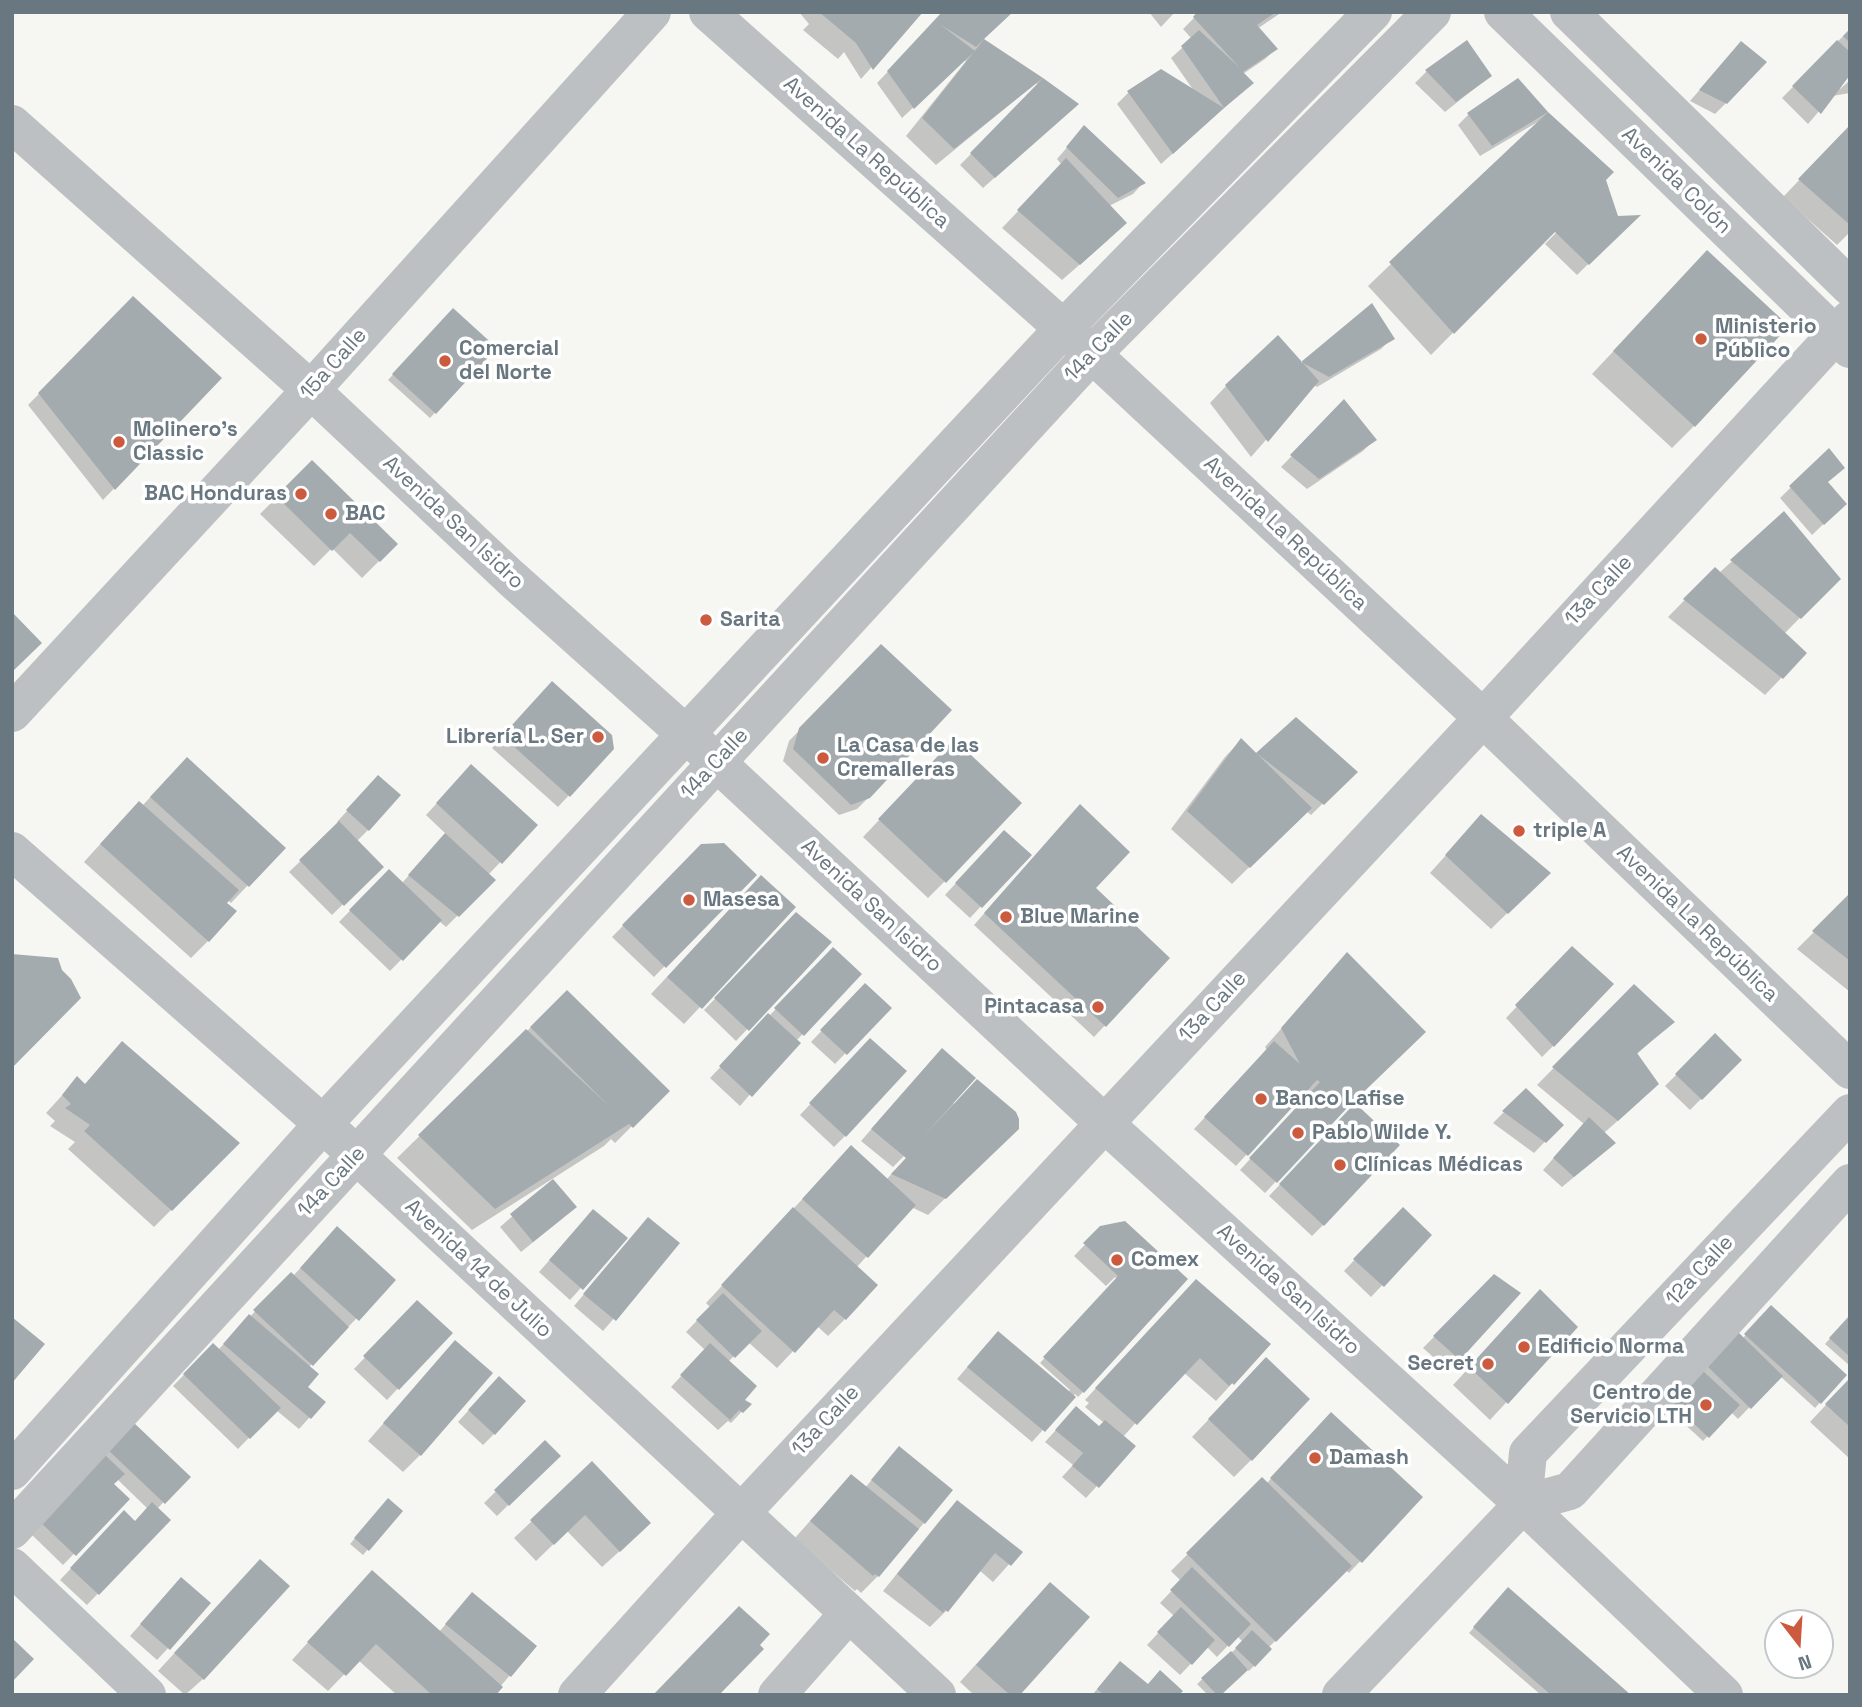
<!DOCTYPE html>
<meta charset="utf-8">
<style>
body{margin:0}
#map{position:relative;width:1862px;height:1707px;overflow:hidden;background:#f6f6f3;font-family:"Space Grotesk",sans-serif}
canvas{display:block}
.frame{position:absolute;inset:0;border:14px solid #697780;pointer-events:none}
.north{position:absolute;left:1764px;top:1609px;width:70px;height:70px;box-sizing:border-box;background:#fff;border:2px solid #c3c9cc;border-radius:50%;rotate:163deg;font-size:19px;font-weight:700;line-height:28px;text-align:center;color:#697780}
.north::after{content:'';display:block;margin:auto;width:24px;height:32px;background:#cc5a3e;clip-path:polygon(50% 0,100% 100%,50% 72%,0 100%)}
</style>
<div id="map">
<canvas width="1862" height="1707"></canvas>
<div class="frame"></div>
<div class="north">N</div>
</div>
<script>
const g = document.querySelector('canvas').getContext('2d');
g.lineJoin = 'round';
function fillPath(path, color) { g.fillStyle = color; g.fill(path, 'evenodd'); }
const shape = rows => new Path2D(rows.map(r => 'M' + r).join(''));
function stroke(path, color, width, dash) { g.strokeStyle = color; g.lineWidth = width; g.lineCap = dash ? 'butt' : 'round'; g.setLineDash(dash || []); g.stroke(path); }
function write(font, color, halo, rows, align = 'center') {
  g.font = font + ' "Space Grotesk",sans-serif'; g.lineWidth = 7; g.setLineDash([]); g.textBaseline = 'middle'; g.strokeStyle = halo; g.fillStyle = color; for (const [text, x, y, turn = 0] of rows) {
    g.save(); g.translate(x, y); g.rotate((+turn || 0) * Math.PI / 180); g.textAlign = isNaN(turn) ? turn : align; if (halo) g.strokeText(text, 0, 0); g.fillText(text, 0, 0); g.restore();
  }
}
fillPath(shape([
 [799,12,921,12,861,79,844,52,838,59,803,30,809,24],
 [945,12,982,40,1042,79,1065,115,983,188,960,165,1039,85,1036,83,936,165,906,136,966,61,964,60,902,118,877,83],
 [1149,12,1175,12,1161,27],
 [1200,12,1282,12,1257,29,1276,49,1265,59,1243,74,1252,83,1161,164,1117,104,1128,93,1161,71,1194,91,1171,58,1192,39,1183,29],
 [1850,29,1850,73,1839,88,1840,89,1850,80,1850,93,1832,96,1808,124,1782,98],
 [1467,43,1490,76,1445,112,1415,83,1426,72],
 [1731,54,1726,103,1715,114,1690,101],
 [1518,80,1547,113,1611,172,1431,355,1368,286,1541,120,1480,156,1458,125,1469,114],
 [1850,127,1850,232,1837,245,1783,197],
 [1084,128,1143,183,1133,194,1109,206,1108,240,1062,280,1002,228,1062,165,1057,159],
 [1605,183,1616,218,1636,217,1577,275,1545,244],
 [1685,275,1694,426,1672,448,1592,374],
 [133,298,220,378,103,500,28,405],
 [1371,305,1392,338,1381,349,1317,387,1314,385,1251,457,1210,403,1226,386,1301,364],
 [453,310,495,348,430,418,388,380],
 [1344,402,1374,440,1363,451,1307,489,1281,467],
 [1829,450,1826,483,1834,514,1812,535,1780,498],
 [312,462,396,544,362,578,332,548,314,566,260,514],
 [1784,514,1838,579,1784,634,1805,653,1765,695,1668,617,1715,569,1719,573],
 [881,647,869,797,857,809,839,815,783,761,789,741],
 [541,695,612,749,558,807,492,748],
 [1296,719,1355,772,1311,815,1306,811,1232,884,1171,829,1225,757,1241,740,1256,755],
 [938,758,945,881,928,898,863,837],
 [170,776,283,848,231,903,228,900,208,941,191,958,84,862,122,820,142,806],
 [460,778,536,825,488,875,493,880,446,927,439,921,390,971,339,922,389,871,402,883,446,834,426,815],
 [368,788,368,830,356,842,381,867,332,915,289,872,339,824,337,822],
 [1481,816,1548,873,1491,929,1430,873],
 [1069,817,1093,888,1168,958,1094,1037,974,925],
 [993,843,1029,855,970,918,945,895],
 [701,846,754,875,654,977,612,937],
 [744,894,700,1007,684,1024,651,994],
 [1850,896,1850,992,1797,949],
 [797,915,830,942,736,1041,704,1010],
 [1572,948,1553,1046,1542,1057,1506,1018],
 [833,949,860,974,796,1041,740,1106,710,1078],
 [1347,954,1340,1113,1265,1193,1240,1170,1304,1100,1300,1096,1236,1166,1194,1129,1267,1051,1265,1047],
 [865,985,889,1008,835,1064,811,1042],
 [1634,986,1672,1022,1636,1055,1640,1101,1604,1133,1602,1154,1562,1187,1543,1170,1584,1124,1537,1085],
 [567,992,667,1091,615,1143,611,1139,604,1146,472,1230,397,1158],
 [1715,1036,1740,1060,1690,1110,1665,1086],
 [860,1051,845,1136,834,1147,800,1115],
 [931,1061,954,1104,1017,1128,928,1215,911,1207,856,1268,845,1319,828,1336,817,1326,777,1368,748,1342,728,1362,742,1400,749,1404,731,1423,728,1421,718,1430,671,1387,705,1350,686,1332,710,1307,706,1303,834,1165,886,1180,906,1158,904,1156,893,1167,861,1141],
 [77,1079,84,1085,237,1144,154,1227,68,1149,75,1142,50,1126,55,1121,46,1113],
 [1526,1090,1561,1125,1534,1153,1493,1123],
 [1344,1117,1323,1225,1312,1236,1269,1196],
 [553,1181,563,1218,521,1252,500,1227],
 [1392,1220,1430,1235,1371,1297,1344,1271],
 [583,1222,626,1238,570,1300,539,1272],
 [1101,1228,1185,1279,1083,1392,1078,1397,1075,1394,1032,1442,957,1379,987,1344,1068,1392,1070,1390,1040,1363,1117,1279,1115,1277,1106,1286,1074,1256],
 [638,1230,678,1244,603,1331,574,1306],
 [326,1240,394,1280,308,1368,306,1387,324,1402,309,1418,299,1429,276,1410,238,1449,173,1386,213,1345,218,1350,291,1274,293,1276],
 [1494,1276,1518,1293,1448,1370,1423,1348],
 [1540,1291,1576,1327,1490,1420,1453,1385],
 [417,1302,450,1333,387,1400,354,1369],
 [1771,1307,1845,1375,1815,1408,1780,1376,1738,1419,1731,1412,1703,1441,1669,1410,1696,1377,1742,1339],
 [1850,1316,1850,1366,1825,1344],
 [1268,1344,1216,1401,1182,1371,1123,1437,1133,1446,1086,1498,1062,1477,1073,1465,1045,1442,1065,1420,1099,1428,1104,1423,1085,1407,1089,1403,1085,1400,1131,1350],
 [439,1360,420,1455,403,1472,368,1441],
 [1249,1377,1251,1460,1234,1477,1192,1437],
 [1850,1379,1850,1459,1810,1422],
 [488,1389,494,1434,483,1445,458,1422],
 [133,1424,188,1477,157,1509,168,1520,87,1605,60,1580,113,1524,135,1523,148,1509,117,1479,112,1484,127,1499,63,1565,31,1534],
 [1320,1425,1421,1497,1349,1573,1346,1570,1269,1647,1270,1649,1249,1671,1247,1669,1219,1695,1208,1695,1197,1684,1243,1642,1237,1636,1217,1657,1207,1647,1180,1675,1147,1645,1174,1616,1160,1603,1181,1581,1171,1571,1262,1479,1266,1484],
 [545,1443,558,1456,497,1516,484,1503],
 [889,1459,924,1523,878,1576,861,1593,857,1589,855,1591,794,1539,834,1494,865,1488],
 [592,1464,632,1540,602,1567,567,1531,536,1561,514,1538],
 [957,1502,1020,1552,993,1582,979,1570,947,1610,930,1627,883,1591,941,1519],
 [383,1505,401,1511,363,1555,350,1544],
 [243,1578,203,1679,185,1695,158,1671],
 [356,1589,439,1632,472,1594,535,1646,493,1695,397,1695,358,1660,328,1691,292,1660],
 [170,1591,209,1604,157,1660,130,1636],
 [1503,1595,1629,1695,1541,1695,1469,1633],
 [1033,1601,1018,1695,974,1695,960,1682],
 [1120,1663,1148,1686,1176,1695,1092,1695]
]), '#0003');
fillPath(shape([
 [819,12,923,12,873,70,856,43],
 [942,12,1013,12,984,39,1043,78,954,149,922,118,984,39,976,47,941,25,975,51,914,109,887,71],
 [1197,12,1276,12,1257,25,1278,49,1243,72,1254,83,1224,108,1181,46,1199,30,1240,68,1193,17],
 [1850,29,1850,43,1843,36],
 [1467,40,1492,76,1456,102,1425,70],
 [1837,40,1850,52,1850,75,1821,114,1792,86],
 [1741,41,1767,62,1727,104,1699,90],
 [1161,69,1224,108,1173,154,1127,91],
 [1043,78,1079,104,995,178,970,153],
 [1518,78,1548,112,1614,172,1606,180,1618,216,1641,215,1589,265,1555,232,1454,334,1389,262,1548,112,1492,146,1467,113],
 [1084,125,1146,183,1118,198,1066,147],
 [1850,125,1850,225,1798,179],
 [1066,158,1127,223,1080,265,1017,210],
 [1707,250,1789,326,1695,427,1613,351],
 [133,296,222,378,115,490,38,393],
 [1372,303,1395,339,1329,377,1301,362],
 [453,308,497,348,436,414,392,374],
 [1278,335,1319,381,1268,442,1225,385],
 [1344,399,1377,440,1319,479,1290,455],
 [1829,448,1845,468,1828,482,1847,504,1824,525,1789,486],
 [312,460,398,544,380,562,350,533,332,551,276,496],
 [1784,511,1841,579,1801,619,1730,560],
 [1715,567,1807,653,1783,679,1683,599],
 [12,612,42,643,12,672],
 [881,644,952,710,870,798,851,805,793,749,799,728],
 [552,681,612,735,614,749,570,797,502,736],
 [1296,717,1358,772,1324,805,1256,753],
 [1241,738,1312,808,1250,868,1187,811],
 [954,739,1022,803,946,883,878,819],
 [187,757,286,848,249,887,150,797],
 [471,764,538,825,502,864,436,803],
 [378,775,401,795,369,831,346,810],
 [139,801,239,890,227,903,237,911,209,942,100,844],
 [1080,804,1130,852,1096,888,1170,958,1106,1027,984,913],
 [1481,814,1551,873,1508,914,1445,855],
 [339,821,384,867,344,906,299,860],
 [1004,830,1032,855,982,908,955,883],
 [445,833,496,880,459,917,408,875],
 [724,843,757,875,666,968,622,925,701,844],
 [389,869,442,920,403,961,349,910],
 [761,875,796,907,702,1009,667,977],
 [1850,893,1850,961,1812,931],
 [796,912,832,942,749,1031,714,998],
 [1572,946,1614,984,1554,1047,1515,1005],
 [833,947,862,974,804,1036,774,1008],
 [1347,952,1426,1032,1348,1107,1277,1183,1249,1158,1320,1082,1317,1080,1248,1156,1204,1117,1274,1041,1300,1064,1281,1028],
 [12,954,58,958,62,970,71,979,81,998,12,1068],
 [865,983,892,1008,847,1055,820,1030],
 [1634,984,1675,1022,1637,1053,1659,1084,1618,1121,1552,1067],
 [567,990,670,1091,633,1128,629,1124,495,1209,418,1135,526,1029,608,1105,530,1027],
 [768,1013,801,1043,752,1097,719,1066],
 [1715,1033,1742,1060,1702,1100,1675,1074],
 [870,1038,907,1071,846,1137,809,1103],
 [122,1041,240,1143,172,1211,84,1131,90,1125,65,1108,71,1104,62,1095,77,1076,85,1084],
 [942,1048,976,1078,923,1137,977,1079,1016,1112,1019,1119,1019,1129,946,1199,891,1174,906,1158,871,1129],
 [1526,1088,1564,1125,1546,1143,1502,1111],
 [1355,1103,1400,1145,1324,1226,1279,1184],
 [1589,1117,1616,1143,1574,1177,1553,1158],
 [851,1145,916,1205,868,1258,802,1199],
 [553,1179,577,1207,533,1242,510,1214],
 [793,1207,878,1285,846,1320,834,1310,795,1353,721,1285],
 [1403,1207,1432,1235,1384,1287,1353,1259],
 [593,1209,628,1238,583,1290,549,1260],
 [648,1217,680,1243,616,1321,583,1294],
 [1125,1221,1188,1279,1084,1393,1043,1357,1118,1276,1083,1243,1100,1226],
 [337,1226,396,1280,359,1321,300,1268],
 [291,1272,349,1327,313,1366,253,1310],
 [1494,1274,1521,1293,1460,1360,1433,1336],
 [1196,1279,1271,1344,1234,1385,1232,1383,1229,1386,1200,1358,1137,1425,1095,1388],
 [1540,1289,1578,1327,1508,1404,1469,1367],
 [723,1293,762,1331,735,1358,696,1320],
 [417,1300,453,1333,399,1390,363,1356],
 [1771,1305,1847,1375,1821,1404,1744,1334],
 [249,1314,319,1374,308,1387,326,1402,311,1419,223,1344],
 [1850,1315,1850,1357,1829,1338],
 [12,1317,45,1344,12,1383],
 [998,1331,1076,1397,1045,1432,967,1367],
 [1738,1332,1783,1376,1751,1409,1706,1365],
 [455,1340,493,1373,421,1456,383,1423],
 [213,1343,281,1408,250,1439,183,1374],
 [710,1343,757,1386,745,1400,752,1404,743,1413,739,1410,730,1420,680,1375],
 [1266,1357,1310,1399,1252,1461,1208,1419],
 [1703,1371,1740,1405,1709,1438,1673,1404],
 [499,1376,526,1401,495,1435,468,1410],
 [1850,1378,1850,1427,1825,1404],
 [1076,1406,1099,1426,1105,1420,1136,1446,1099,1488,1072,1466,1083,1453,1055,1430],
 [1331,1412,1423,1497,1362,1563,1270,1478],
 [133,1422,191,1477,165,1504,107,1449],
 [545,1440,561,1456,509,1506,494,1490],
 [899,1446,953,1490,925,1524,871,1480],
 [105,1455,125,1474,114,1484,130,1499,76,1556,40,1522],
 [592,1461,651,1523,620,1552,585,1515,554,1545,530,1520],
 [851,1474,919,1529,879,1577,875,1574,873,1576,810,1521],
 [1262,1477,1352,1566,1276,1642,1186,1553],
 [388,1498,403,1511,369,1551,354,1538],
 [957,1500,1023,1552,1011,1566,995,1553,948,1612,945,1610,943,1613,897,1574],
 [152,1502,171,1520,99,1595,70,1568,124,1510,135,1521],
 [260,1559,290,1586,204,1680,174,1653],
 [1192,1567,1251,1624,1229,1647,1170,1590],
 [372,1570,503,1687,496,1695,432,1695,376,1644,346,1676,307,1642],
 [181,1577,211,1603,170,1650,140,1624],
 [1050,1582,1090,1617,1020,1695,1010,1695,976,1665],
 [1508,1587,1631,1695,1551,1695,1473,1627],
 [472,1592,537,1646,511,1677,445,1624],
 [739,1606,770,1634,760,1645,764,1649,719,1695,653,1695],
 [1181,1607,1215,1640,1192,1665,1157,1632],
 [1252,1630,1272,1649,1255,1667,1235,1648],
 [12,1638,34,1659,12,1682],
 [1231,1651,1248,1670,1221,1695,1217,1695,1201,1678],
 [1120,1661,1148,1684,1160,1670,1183,1691,1179,1695,1104,1695,1097,1689]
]), '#a4abaf');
stroke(shape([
 [708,12,1092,354,1483,718,1850,1070],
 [1503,12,1850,349],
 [1569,12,1850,287],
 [12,124,311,390,510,577,699,746,1104,1123,1523,1504,1724,1695],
 [12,713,311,390,652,12],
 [12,851,323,1124,937,1695],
 [12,1471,323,1124,1063,329,1373,12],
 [1523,1504,1528,1453,1850,1113],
 [12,1530,1092,354,1432,12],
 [12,1567,147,1695],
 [577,1695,742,1512,1483,718,1850,319],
 [777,1695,849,1613],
 [1341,1695,1523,1504,1570,1491,1850,1183]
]), '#bcc0c2', 38);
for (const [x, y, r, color] of [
 [1701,339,7,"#cc5a3e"],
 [445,361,7,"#cc5a3e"],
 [119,442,7,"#cc5a3e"],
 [301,494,7,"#cc5a3e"],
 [331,514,7,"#cc5a3e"],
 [706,620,7,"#cc5a3e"],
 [598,737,7,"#cc5a3e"],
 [823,758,7,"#cc5a3e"],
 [1519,831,7,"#cc5a3e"],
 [689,900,7,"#cc5a3e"],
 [1006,917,7,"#cc5a3e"],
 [1098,1007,7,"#cc5a3e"],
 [1261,1099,7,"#cc5a3e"],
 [1298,1133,7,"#cc5a3e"],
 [1340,1165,7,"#cc5a3e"],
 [1117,1260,7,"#cc5a3e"],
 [1524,1347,7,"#cc5a3e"],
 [1488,1364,7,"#cc5a3e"],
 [1706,1405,7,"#cc5a3e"],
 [1315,1458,7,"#cc5a3e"]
]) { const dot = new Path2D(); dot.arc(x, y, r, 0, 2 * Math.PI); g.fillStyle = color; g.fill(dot); stroke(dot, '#fff', 2.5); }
write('21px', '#697780', '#fff', [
 ["Avenida La República",866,153,42],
 ["Avenida Colón",1676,181,44],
 ["14a Calle",1099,347,-46],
 ["15a Calle",334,364,-48],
 ["Avenida San Isidro",453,523,43],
 ["Avenida La República",1285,534,43],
 ["13a Calle",1599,591,-47],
 ["14a Calle",715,764,-47],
 ["Avenida San Isidro",871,906,43],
 ["Avenida La República",1697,924,44],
 ["13a Calle",1213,1007,-47],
 ["14a Calle",332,1182,-47],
 ["Avenida 14 de Julio",478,1269,43],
 ["12a Calle",1700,1271,-47],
 ["Avenida San Isidro",1288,1290,42],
 ["13a Calle",826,1421,-47]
]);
write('bold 21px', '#697780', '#fff', [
 ["Ministerio",1715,327],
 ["Público",1715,351],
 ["Comercial",459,349],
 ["del Norte",459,373],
 ["Molinero's",133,430],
 ["Classic",133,454],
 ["BAC Honduras",287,494,"right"],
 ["BAC",345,514],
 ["Sarita",720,620],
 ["Librería L. Ser",584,737,"right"],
 ["La Casa de las",837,746],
 ["Cremalleras",837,770],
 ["triple A",1533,831],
 ["Masesa",703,900],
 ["Blue Marine",1020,917],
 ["Pintacasa",1084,1007,"right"],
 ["Banco Lafise",1275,1099],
 ["Pablo Wilde Y.",1312,1133],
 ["Clínicas Médicas",1354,1165],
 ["Comex",1131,1260],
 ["Edificio Norma",1538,1347],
 ["Secret",1474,1364,"right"],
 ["Centro de",1692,1393,"right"],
 ["Servicio LTH",1692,1417,"right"],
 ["Damash",1329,1458]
], 'left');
</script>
